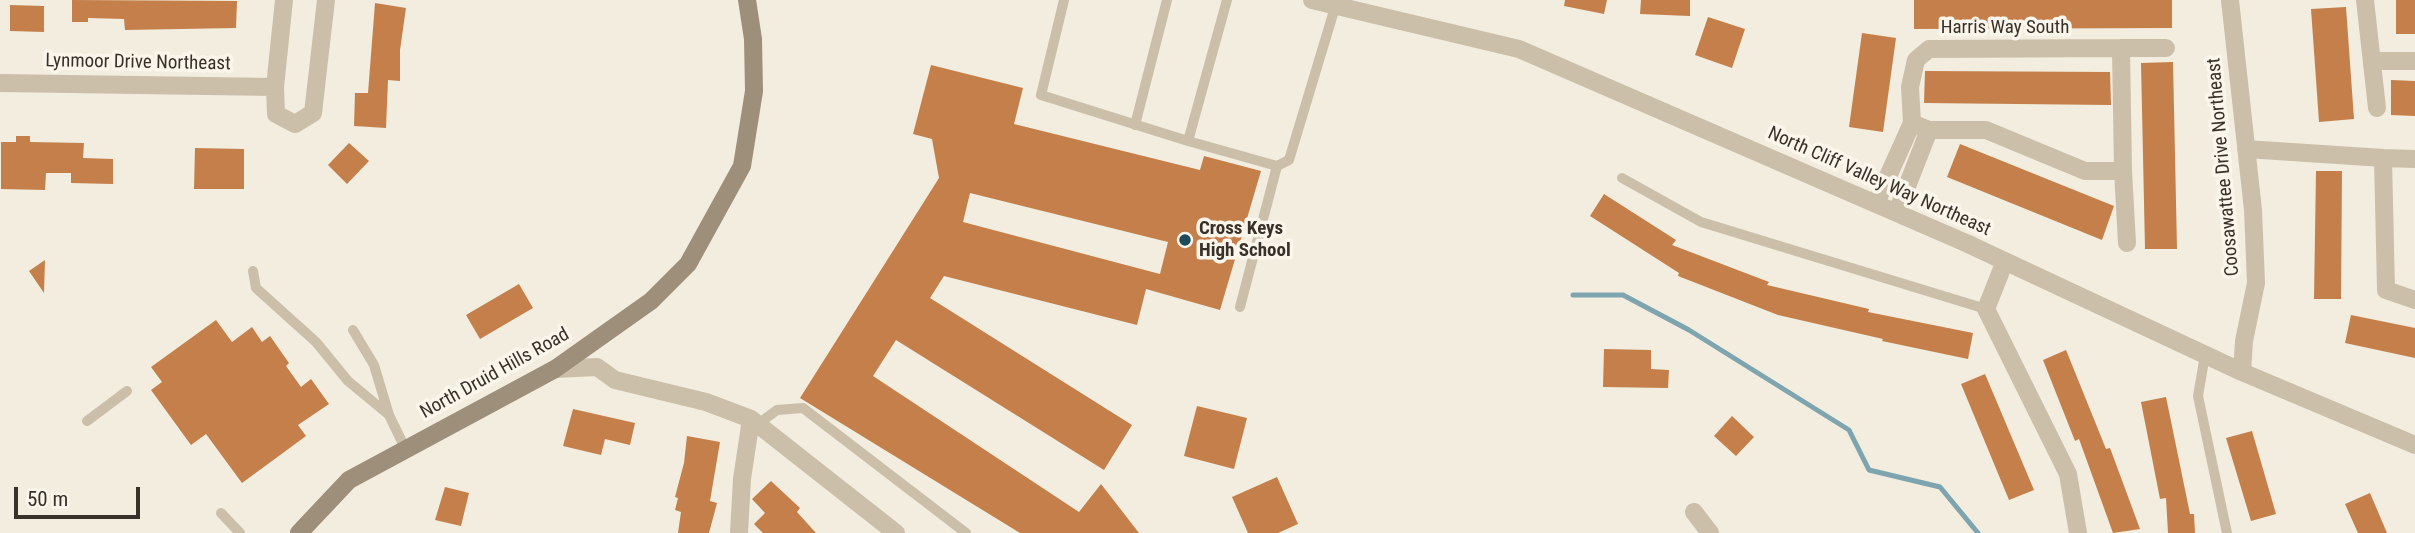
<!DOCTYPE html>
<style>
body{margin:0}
#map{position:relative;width:2415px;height:533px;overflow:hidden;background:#f2edde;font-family:"Roboto Condensed",sans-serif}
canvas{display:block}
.scale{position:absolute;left:14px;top:487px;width:126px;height:32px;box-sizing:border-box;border:4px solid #383129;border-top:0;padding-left:9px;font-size:21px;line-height:24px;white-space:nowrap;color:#383129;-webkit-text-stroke:5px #faf6eb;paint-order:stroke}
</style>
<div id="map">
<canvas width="2415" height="533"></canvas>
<div class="scale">50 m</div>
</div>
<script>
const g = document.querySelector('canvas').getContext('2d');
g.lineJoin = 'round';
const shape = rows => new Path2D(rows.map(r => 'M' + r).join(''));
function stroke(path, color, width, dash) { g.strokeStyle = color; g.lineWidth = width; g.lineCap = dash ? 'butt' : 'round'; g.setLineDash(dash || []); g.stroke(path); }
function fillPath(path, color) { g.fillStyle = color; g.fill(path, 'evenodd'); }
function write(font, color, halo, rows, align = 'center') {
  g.font = font + ' "Roboto Condensed",sans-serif'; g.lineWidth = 7; g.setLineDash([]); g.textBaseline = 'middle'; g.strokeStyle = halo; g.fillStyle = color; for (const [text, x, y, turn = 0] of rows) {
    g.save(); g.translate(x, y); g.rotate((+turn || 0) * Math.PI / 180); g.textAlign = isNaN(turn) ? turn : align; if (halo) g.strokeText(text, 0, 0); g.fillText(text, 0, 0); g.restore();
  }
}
stroke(shape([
 [1573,295,1623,295,1689,330,1849,430,1869,470,1940,487,1978,533]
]), '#7da4af', 5);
fillPath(shape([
 [72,0,237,1,236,28,125,30,124,19,88,18,88,22,72,22],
 [1565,0,1607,0,1604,14,1564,6],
 [1641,0,1690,0,1690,16,1640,14],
 [1914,0,2172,0,2172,28,1914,29],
 [2396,0,2415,0,2415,34,2396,34],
 [375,3,406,8,400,50,400,81,388,80,386,128,354,126,355,93,368,93],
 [10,5,44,6,44,32,10,31],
 [2346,7,2354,119,2319,122,2311,9],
 [1708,17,1745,29,1732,68,1695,55],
 [1862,33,1896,38,1883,132,1849,127],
 [2173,62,2177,249,2145,249,2141,63],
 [931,65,1023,88,1014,124,1200,170,1204,156,1261,171,1220,310,1146,289,1137,325,944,276,930,298,1132,425,1104,470,896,340,873,376,1079,512,1101,484,1139,533,1020,533,800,398,939,178,932,139,913,134],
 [970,193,1168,242,1160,274,963,222],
 [1925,71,2110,72,2111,105,1924,103],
 [2391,80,2415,81,2415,116,2391,115],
 [16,136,30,136,30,142,84,143,83,158,113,159,113,184,71,183,71,173,46,173,45,190,1,189,1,142,16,142],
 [349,143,369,161,347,184,328,165],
 [1960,144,2114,206,2102,240,1947,177],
 [195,148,244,149,244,189,194,189],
 [2316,171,2342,171,2341,299,2314,299],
 [1604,194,1676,240,1672,245,1769,282,1767,285,1869,309,1868,312,1973,333,1968,359,1882,341,1883,339,1778,315,1678,276,1679,273,1590,216],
 [45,260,44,293,29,271],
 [519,284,533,308,480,339,466,315],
 [2351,315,2415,328,2415,358,2345,343],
 [216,320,232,342,252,327,262,342,270,336,289,363,286,366,301,387,311,379,329,404,298,425,306,436,242,483,206,434,191,445,151,390,162,382,151,367],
 [1604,349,1651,350,1651,369,1669,370,1668,388,1603,387],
 [2066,350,2106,449,2110,448,2140,529,2113,533,2079,439,2075,441,2043,360],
 [1985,374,2034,490,2009,500,1961,384],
 [2166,397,2190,514,2194,514,2195,533,2168,533,2166,498,2160,499,2141,402],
 [1197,406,1247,418,1234,469,1184,456],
 [573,409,635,423,630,445,605,439,601,455,563,446],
 [1732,416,1754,437,1736,456,1714,436],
 [2252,431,2276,514,2251,521,2226,438],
 [687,436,720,442,710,501,717,503,709,533,678,533,681,512,675,510,678,498,675,497,684,463],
 [1277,477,1298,524,1278,533,1248,533,1232,497],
 [771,481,800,508,797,512,816,533,763,533,754,524,765,513,752,499],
 [445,487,469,493,461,526,435,520],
 [2370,493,2387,533,2358,533,2345,504]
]), '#c47f4a');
stroke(shape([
 [1064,0,1041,95,1188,141,1227,0],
 [1135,125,1167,0],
 [1188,141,1277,166],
 [1622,178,1701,222,1986,309],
 [253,271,256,288,316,342,348,381,389,415],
 [1240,307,1277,166,1289,160,1336,4],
 [353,330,374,365,389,415,405,448],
 [2205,355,2198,396,2227,533],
 [87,421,127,391],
 [758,424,777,410,803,408,966,533],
 [221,513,240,533]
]), '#cbbfaa', 10);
stroke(shape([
 [284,0,275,87,276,114,295,124,313,113,326,0],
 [1312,0,1519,49,1966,243,2242,372,2415,445],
 [2230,0,2253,210,2256,283,2244,341,2242,372],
 [2365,0,2377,108],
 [2121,48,2123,171,2085,171,1986,130,1929,130,1912,123,1910,87,1916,60,1929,49,2121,48],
 [2121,48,2166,48],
 [2372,61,2415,61],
 [0,83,275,87],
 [2246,149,2383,158,2386,290,2415,300],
 [2383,158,2415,159],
 [2123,171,2127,243],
 [1876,203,1912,123],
 [1897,212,1929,130],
 [2005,261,1986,309,2068,474,2078,533],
 [555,369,597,367,615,380,706,402,751,419,896,533],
 [1694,512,1710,533],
 [739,533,742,479,751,419]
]), '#cbbfaa', 18);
stroke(shape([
 [299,533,349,480,555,369,651,301,688,264,742,166,754,91,753,39,747,0]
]), '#9e8f7b', 18);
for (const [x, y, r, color] of [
 [1185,240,7,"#1f4b59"]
]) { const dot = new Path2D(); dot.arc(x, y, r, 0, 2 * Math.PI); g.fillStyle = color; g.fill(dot); stroke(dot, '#faf6eb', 2.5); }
write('19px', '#383129', '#faf6eb', [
 ["Harris Way South",2005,28],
 ["Lynmoor Drive Northeast",138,63,1],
 ["Coosawattee Drive Northeast",2224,167,-95],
 ["North Cliff Valley Way Northeast",1879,182,24],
 ["North Druid Hills Road",495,374,-29]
]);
write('bold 19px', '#383129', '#faf6eb', [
 ["Cross Keys",1199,229],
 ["High School",1199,251]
], 'left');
</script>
